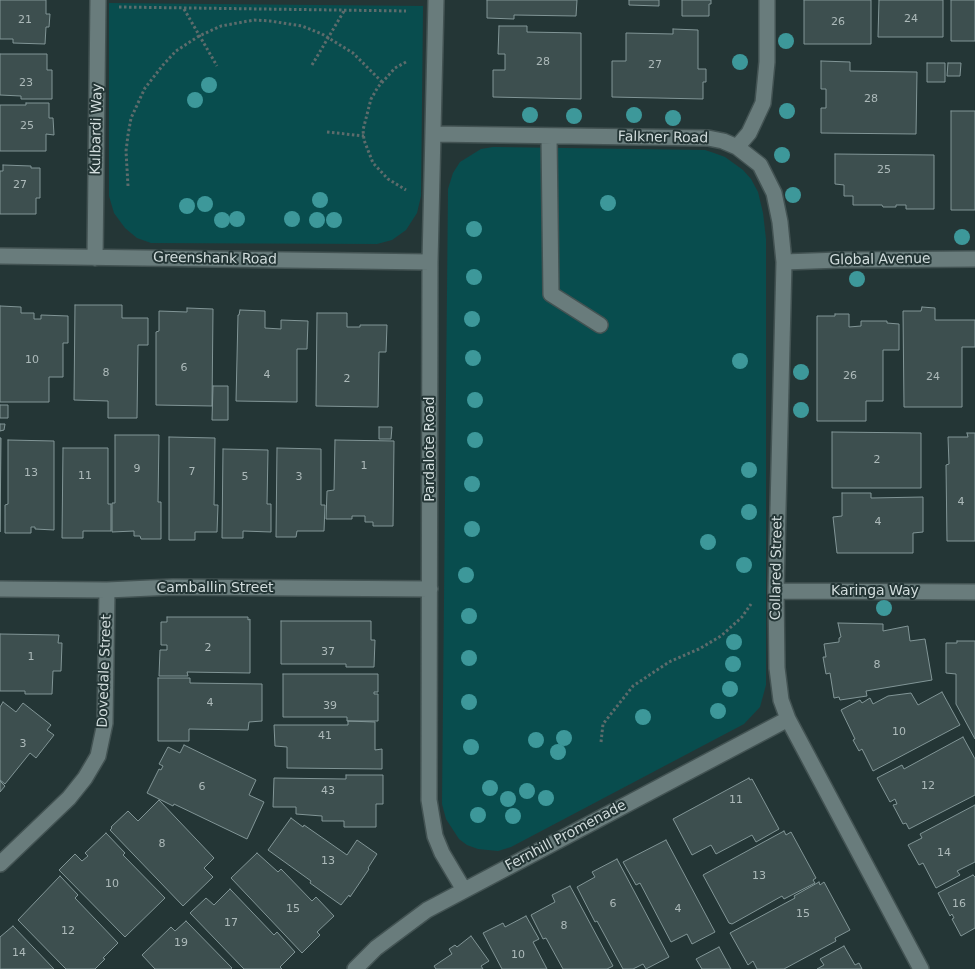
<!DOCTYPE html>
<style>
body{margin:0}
canvas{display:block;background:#243636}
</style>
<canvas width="975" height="969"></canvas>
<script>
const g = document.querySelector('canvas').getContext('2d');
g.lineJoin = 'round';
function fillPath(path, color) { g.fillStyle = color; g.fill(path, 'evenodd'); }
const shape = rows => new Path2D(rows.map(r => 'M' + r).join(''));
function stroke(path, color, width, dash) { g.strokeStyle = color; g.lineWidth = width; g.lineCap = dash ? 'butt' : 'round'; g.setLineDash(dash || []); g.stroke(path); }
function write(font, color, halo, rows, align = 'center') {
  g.font = font + ' "DejaVu Sans",sans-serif'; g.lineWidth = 4; g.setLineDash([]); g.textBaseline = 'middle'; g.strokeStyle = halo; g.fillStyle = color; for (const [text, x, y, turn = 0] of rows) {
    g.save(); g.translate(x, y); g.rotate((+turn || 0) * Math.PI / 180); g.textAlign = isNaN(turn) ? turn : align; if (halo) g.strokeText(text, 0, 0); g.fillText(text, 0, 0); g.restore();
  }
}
fillPath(shape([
 [109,3,423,6,421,196,417,213,406,230,392,240,377,244,151,243,137,238,125,228,114,213,109,196],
 [493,147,705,150,714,153,725,157,743,170,751,179,758,192,763,213,766,239,766,685,760,707,744,724,511,847,498,851,478,849,467,845,459,839,446,819,442,804,448,189,453,173,460,162,481,149]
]), '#084d4e');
const building = shape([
 [0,0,46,0,46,14,50,14,49,27,46,27,45,44,13,43,13,39,0,39,0,0],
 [487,0,577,0,576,16,514,15,514,19,487,18,487,0],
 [629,0,659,0,659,6,629,5,629,0],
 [682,0,711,0,711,4,709,4,709,16,682,16,682,0],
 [804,0,871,0,871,44,804,44,804,0],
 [879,0,943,0,943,37,878,37,879,0],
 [951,0,975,0,975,41,951,41,951,0],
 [499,26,527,26,527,32,581,33,581,99,493,97,493,70,505,70,505,54,498,54,499,26],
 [673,29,698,30,698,69,706,69,706,82,703,82,703,99,612,97,612,61,626,61,626,33,673,34,673,29],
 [0,54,47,54,47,70,52,70,52,99,21,99,21,96,0,95,0,54],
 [821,61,850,62,850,71,917,72,916,134,821,133,821,108,826,108,826,89,821,89,821,61],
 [927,63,945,63,945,82,927,82,927,63],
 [948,63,961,63,960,76,947,76,948,63],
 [26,103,49,103,49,118,53,118,54,135,46,134,46,151,0,151,0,105,26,105,26,103],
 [951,111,975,111,975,210,951,210,951,111],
 [835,154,934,155,934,209,906,209,906,205,896,205,896,207,883,207,882,205,853,205,853,196,844,196,844,185,835,184,835,154],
 [3,165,31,166,31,168,40,168,40,198,36,198,36,214,0,214,0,171,3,171,3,165],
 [75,305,122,305,122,318,148,318,148,345,138,345,137,418,108,418,108,401,74,400,75,305],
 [0,306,21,307,21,313,34,313,34,319,41,319,41,315,68,316,68,343,63,343,63,377,49,377,49,402,0,402,0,306],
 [922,307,935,308,935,320,975,320,975,347,962,347,962,407,904,407,903,311,921,311,922,307],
 [187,308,213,309,212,406,156,405,156,332,159,331,159,311,187,312,187,308],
 [240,310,265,311,265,328,281,329,281,320,308,321,307,349,297,349,297,402,236,401,238,315,239,315,240,310],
 [317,313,347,313,347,327,360,327,360,325,387,325,386,352,379,352,378,407,316,406,317,313],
 [835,314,849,314,849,327,861,326,861,321,887,321,887,323,899,324,899,350,883,350,883,401,866,401,866,421,817,421,817,316,835,316,835,314],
 [213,386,228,386,228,420,212,420,213,386],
 [0,405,8,405,8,418,0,418,0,405],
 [0,424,5,424,4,430,0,431,0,424],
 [379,427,392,427,391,439,379,439,379,427],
 [832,432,921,433,921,488,832,488,832,432],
 [967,433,975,433,975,541,947,541,946,465,949,464,948,437,968,437,967,433],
 [115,435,159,435,158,502,161,502,161,539,141,539,140,536,134,536,134,531,112,532,112,503,115,503,115,435],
 [169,437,215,438,214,505,218,505,217,532,195,532,195,540,169,540,169,437],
 [0,438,1,438,0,532,0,438],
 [8,440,54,441,54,530,35,529,35,527,31,527,31,533,5,533,5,505,8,504,8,440],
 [335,440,394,441,393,526,373,526,373,522,365,522,365,516,352,516,352,519,326,519,327,491,334,490,335,440],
 [63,448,108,448,108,504,111,504,111,531,83,531,83,538,62,538,63,448],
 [277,448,321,449,321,505,325,505,324,531,297,531,296,537,276,537,277,448],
 [223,449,268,450,267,504,271,504,271,532,243,531,243,538,222,538,223,449],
 [842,493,871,493,871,498,923,497,923,532,913,533,913,553,837,553,833,517,842,516,842,493],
 [167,617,248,617,248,620,250,619,250,673,187,672,188,676,159,676,160,650,167,650,167,645,161,645,161,622,167,622,167,617],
 [281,621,371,621,371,640,375,640,374,667,346,667,346,664,281,664,281,621],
 [838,623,883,624,883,631,908,626,910,641,925,639,932,680,866,691,867,696,840,700,839,697,834,698,830,673,826,674,823,657,826,657,824,644,839,642,839,638,841,637,838,623],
 [0,634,59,635,58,643,62,643,61,671,53,671,52,694,25,694,25,691,0,691,0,634],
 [957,641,975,641,975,739,956,704,956,674,946,673,946,643,957,643,957,641],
 [283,674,378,674,378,692,374,692,374,694,378,694,378,721,347,721,347,717,283,717,283,674],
 [158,678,190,678,190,683,262,684,262,721,249,722,248,730,189,729,189,741,158,741,158,678],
 [942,692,960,725,873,771,862,749,859,751,853,740,855,739,841,710,860,700,862,703,870,698,873,704,888,696,911,693,918,705,942,692],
 [3,702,16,712,23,703,51,725,47,730,54,735,36,758,30,753,5,784,0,780,0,707,3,702],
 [348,721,375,722,375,750,382,749,382,769,287,768,287,747,275,746,274,725,348,725,348,721],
 [963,737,975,759,975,795,909,829,906,823,903,824,893,805,897,804,895,799,890,802,877,778,902,765,904,769,963,737],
 [184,745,256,780,249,795,264,802,247,839,174,804,173,806,147,793,159,769,161,770,163,766,159,764,168,747,180,753,184,745],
 [346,775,383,775,383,804,376,804,376,827,344,827,344,821,322,821,322,816,296,814,296,807,273,807,274,778,346,779,346,775],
 [749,778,750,780,752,779,779,829,756,842,752,835,716,854,711,845,692,855,673,819,749,778],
 [0,781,5,786,0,792,0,781],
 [159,800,214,858,204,868,213,877,183,906,110,830,112,828,111,827,128,811,138,821,159,800],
 [975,805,975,862,957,871,960,875,936,888,923,863,919,865,908,845,922,838,920,834,975,805],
 [291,818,303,827,304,825,347,855,357,840,377,854,368,868,369,869,350,897,349,895,341,905,310,883,311,881,268,850,291,818],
 [784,831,786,835,791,832,816,878,813,880,815,883,784,899,782,896,732,924,729,923,703,875,784,831],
 [106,833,125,853,123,855,165,898,125,937,59,870,75,854,82,861,88,856,85,853,106,833],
 [666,840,715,932,692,944,687,934,671,942,640,883,636,885,623,862,666,840],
 [257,853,278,872,281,869,312,901,316,897,334,916,317,932,320,935,302,953,231,878,257,853],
 [617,859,669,957,646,969,643,964,633,969,623,969,597,921,595,922,577,887,595,877,592,872,617,859],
 [973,875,975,877,975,928,961,936,952,919,954,918,952,914,950,916,938,893,973,875],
 [60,876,78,895,75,898,118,943,103,958,105,959,95,969,66,969,18,920,60,876],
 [819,882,820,885,824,882,850,930,835,938,836,941,784,969,757,969,753,961,748,965,730,933,795,898,794,896,819,882],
 [570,886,613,966,607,969,563,969,546,938,543,939,531,915,555,902,552,895,570,886],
 [230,889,274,935,277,932,295,952,280,967,282,969,244,969,190,913,206,898,214,905,230,889],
 [526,916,539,939,533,942,547,969,502,969,483,933,503,923,505,927,526,916],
 [186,921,232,968,231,969,155,969,142,955,171,927,175,931,186,921],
 [13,926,54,969,0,969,0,937,13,926],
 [471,936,489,961,481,966,483,969,436,969,434,966,452,954,449,949,455,945,457,947,471,936],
 [844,946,855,965,859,963,862,969,817,969,824,965,820,959,844,946],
 [719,947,731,969,702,969,696,959,719,947]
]);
fillPath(building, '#3d4f4f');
stroke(building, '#819596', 1);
const minor = shape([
 [436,0,430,262,429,800,435,836,442,853,464,890],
 [433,134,708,138,723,141,737,147,749,133,763,103,767,62,767,0],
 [549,136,551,294,600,325],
 [737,147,760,165,774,193,780,222,784,262,776,591,777,668,781,700,788,719,921,969],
 [0,256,430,262],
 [95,258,98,0],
 [784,262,840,260,975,259],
 [0,589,107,590,173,587,430,589],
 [776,591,975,592],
 [0,864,69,798,85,778,98,756,105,723,107,590],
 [355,969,376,948,427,910,788,719]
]);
stroke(minor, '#435353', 18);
stroke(shape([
 [119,7,406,11],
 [184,9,217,66],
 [406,62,395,68,378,87,371,99,363,130,364,140,373,163,388,179,406,190],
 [312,65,344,11],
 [327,132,364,136],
 [128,186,126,151,128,135,131,118,145,88,163,65,176,51,199,36,221,26,254,20,270,21,302,26,322,34,353,53,382,82],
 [601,742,603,724,633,686,669,662,699,649,721,636,742,617,751,604]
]), '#5d6c6c', 3, [2.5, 2.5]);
stroke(minor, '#697c7c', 15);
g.fillStyle = '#3d989a';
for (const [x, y] of [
 [786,41],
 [740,62],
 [209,85],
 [195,100],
 [787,111],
 [530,115],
 [634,115],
 [574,116],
 [673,118],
 [782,155],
 [793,195],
 [320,200],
 [608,203],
 [205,204],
 [187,206],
 [237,219],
 [292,219],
 [222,220],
 [317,220],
 [334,220],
 [474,229],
 [962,237],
 [474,277],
 [857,279],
 [472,319],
 [473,358],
 [740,361],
 [801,372],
 [475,400],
 [801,410],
 [475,440],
 [749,470],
 [472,484],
 [749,512],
 [472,529],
 [708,542],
 [744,565],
 [466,575],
 [884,608],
 [469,616],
 [734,642],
 [469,658],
 [733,664],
 [730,689],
 [469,702],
 [718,711],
 [643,717],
 [564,738],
 [536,740],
 [471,747],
 [558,752],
 [490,788],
 [527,791],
 [546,798],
 [508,799],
 [478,815],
 [513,816]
]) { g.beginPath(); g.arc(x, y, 8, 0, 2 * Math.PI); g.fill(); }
write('11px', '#adbaba', null, [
 ["24",911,19],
 ["21",25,20],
 ["26",838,22],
 ["28",543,62],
 ["27",655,65],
 ["23",26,83],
 ["28",871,99],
 ["25",27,126],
 ["25",884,170],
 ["27",20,185],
 ["10",32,360],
 ["6",184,368],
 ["8",106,373],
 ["4",267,375],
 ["26",850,376],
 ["24",933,377],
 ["2",347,379],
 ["2",877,460],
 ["1",364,466],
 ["9",137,469],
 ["7",192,472],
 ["13",31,473],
 ["11",85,476],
 ["5",245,477],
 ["3",299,477],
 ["4",961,502],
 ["4",878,522],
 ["2",208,648],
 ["37",328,652],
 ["1",31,657],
 ["8",877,665],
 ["4",210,703],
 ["39",330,706],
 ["10",899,732],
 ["41",325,736],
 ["3",23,744],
 ["12",928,786],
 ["6",202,787],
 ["43",328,791],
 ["11",736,800],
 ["8",162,844],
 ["14",944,853],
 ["13",328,861],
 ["13",759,876],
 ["10",112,884],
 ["6",613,904],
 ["16",959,904],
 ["15",293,909],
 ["4",678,909],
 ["15",803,914],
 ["17",231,923],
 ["8",564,926],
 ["12",68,931],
 ["19",181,943],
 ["14",19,953],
 ["10",518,955]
]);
write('14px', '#d2dddd', '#243636', [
 ["Kulbardi Way",97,129,-89],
 ["Falkner Road",663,138,1],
 ["Greenshank Road",215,259,1],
 ["Global Avenue",880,260,-1],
 ["Pardalote Road",430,449,-90],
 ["Collared Street",777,568,-89],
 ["Camballin Street",215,588],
 ["Karinga Way",875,591],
 ["Dovedale Street",105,671,-88],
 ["Fernhill Promenade",566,836,-28]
]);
</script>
